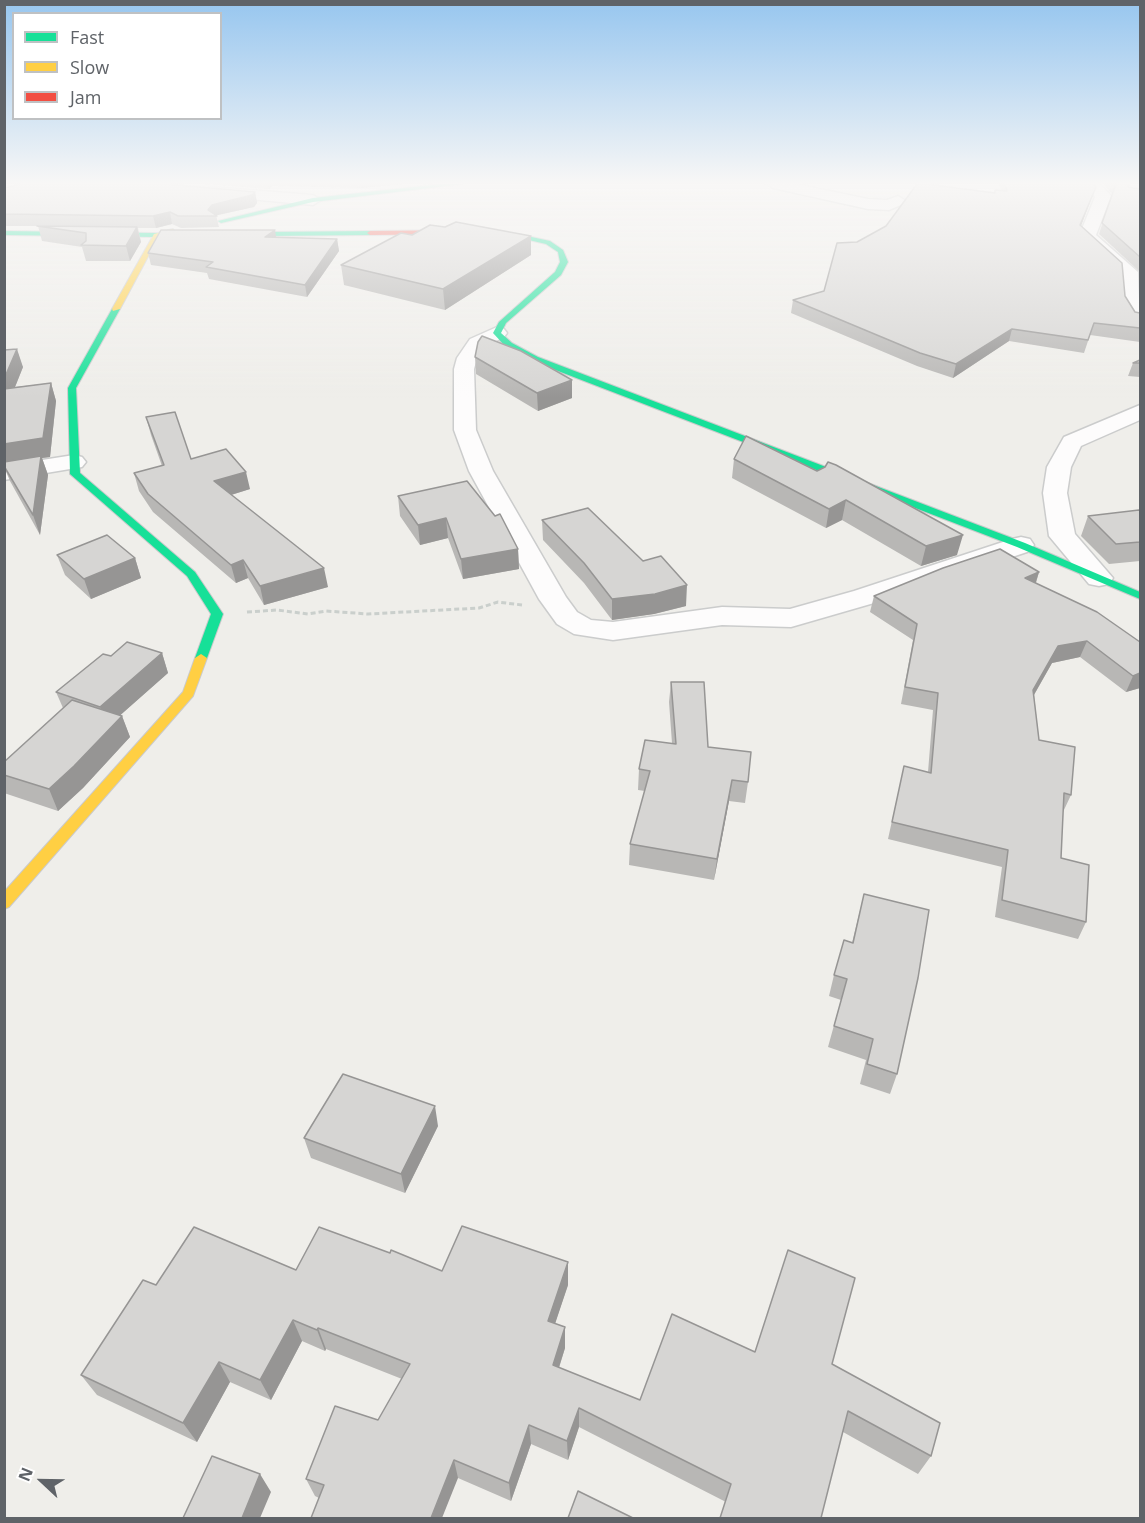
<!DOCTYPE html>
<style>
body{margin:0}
#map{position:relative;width:1145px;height:1523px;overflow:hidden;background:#efeeea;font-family:"Open Sans",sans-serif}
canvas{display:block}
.frame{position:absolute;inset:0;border:6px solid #5f6368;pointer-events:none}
.legend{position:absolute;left:12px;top:12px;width:210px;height:108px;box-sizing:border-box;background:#fff;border:2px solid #bfc1c3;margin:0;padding:8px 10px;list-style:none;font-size:18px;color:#5f6368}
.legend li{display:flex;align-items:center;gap:12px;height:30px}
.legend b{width:30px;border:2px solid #bfc1c3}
.north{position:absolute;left:12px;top:1451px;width:60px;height:60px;-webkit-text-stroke:4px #fff;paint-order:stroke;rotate:292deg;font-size:16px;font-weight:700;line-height:24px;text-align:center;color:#5f6368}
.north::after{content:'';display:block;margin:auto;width:21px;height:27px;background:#5f6368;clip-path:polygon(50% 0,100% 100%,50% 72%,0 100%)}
</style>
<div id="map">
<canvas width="1145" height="1523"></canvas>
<div class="frame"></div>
<ul class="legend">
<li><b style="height:8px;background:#16e098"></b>Fast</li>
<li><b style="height:8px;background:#ffcf43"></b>Slow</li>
<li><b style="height:8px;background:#f24e42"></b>Jam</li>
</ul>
<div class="north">N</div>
</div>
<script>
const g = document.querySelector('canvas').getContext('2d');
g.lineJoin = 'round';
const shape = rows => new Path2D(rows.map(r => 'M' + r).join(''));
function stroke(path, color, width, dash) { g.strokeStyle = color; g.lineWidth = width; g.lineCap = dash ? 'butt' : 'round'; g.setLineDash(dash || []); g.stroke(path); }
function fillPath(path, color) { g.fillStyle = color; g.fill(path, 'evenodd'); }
const street = shape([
 [766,184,796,184,868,199,887,200,898,196,906,201,903,204,889,210,868,209,773,188,766,184],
 [1084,184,1100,184,1111,196,1096,235,1138,272,1140,325,1133,323,1123,308,1120,274,1079,236,1095,197,1084,184],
 [211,187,313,195,321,200,313,205,206,195,203,192,206,189,211,187],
 [497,327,504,329,507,333,504,337,484,347,477,358,474,369,476,430,493,471,566,597,577,612,591,620,613,622,722,607,790,609,854,591,1012,539,1021,537,1030,539,1034,545,1030,551,874,603,791,627,722,625,613,640,574,634,557,624,539,599,469,471,454,430,454,369,457,358,470,339,497,327],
 [1140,405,1140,420,1081,446,1071,467,1067,493,1075,534,1113,578,1109,584,1099,586,1089,584,1049,536,1043,493,1047,467,1064,437,1140,405],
 [74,455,82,457,86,462,82,467,4,480,4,466,74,455]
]);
const fast = shape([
 [440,184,462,184,313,202,221,223,218,221,313,198,440,184],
 [4,231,156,233,370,231,373,233,370,235,156,237,4,235,4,231],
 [518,234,550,241,563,250,568,262,561,275,506,323,501,333,512,343,538,357,1025,543,1140,592,1140,599,1017,547,532,361,506,347,493,333,499,322,555,272,560,262,558,252,546,244,516,237,518,234],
 [116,307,120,309,76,388,80,473,195,572,223,614,207,658,201,662,195,658,211,614,187,576,70,474,68,388,112,309,116,307]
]);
const slow = shape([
 [173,229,175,232,159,236,120,309,113,311,112,309,154,234,173,229],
 [201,654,207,658,193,696,9,907,4,909,4,892,183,692,195,658,201,654]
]);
const jam = shape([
 [469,230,521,236,518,238,469,234,370,235,367,233,370,231,469,230]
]);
stroke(street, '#cbcccc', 3);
stroke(fast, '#cacacb', 2);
stroke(slow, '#cacacb', 2);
stroke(jam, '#cacacb', 2);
stroke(shape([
 [247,612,277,610,308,614,326,611,368,614,479,608,498,602,522,605]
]), '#cacfcc', 3, [5, 3]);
fillPath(street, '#fdfcfc');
fillPath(fast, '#16e098');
fillPath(slow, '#ffcf43');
fillPath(jam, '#f24e42');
fillPath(shape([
 [204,184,403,184,361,188,272,186,269,189],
 [999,184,1093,184,1092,197,1081,226,1135,312,1140,313,1140,342,1090,335,1084,353,1009,341,953,378,917,366,791,313,793,300,824,291,857,242,994,193,995,190,1001,191],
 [1103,184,1129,184,1128,187,1140,189,1140,278,1140,272,1099,234,1112,194],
 [4,188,255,192,257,203,254,207,216,215,219,227,181,228,172,224,156,228,138,228,141,242,130,261,86,261,82,247,42,241,38,226,4,226],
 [276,237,337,239,339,251,307,297,209,279,207,273,151,265,148,253],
 [531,255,445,310,344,285,341,265],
 [4,350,23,367,15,387,51,383,56,401,50,457,42,458,48,475,40,535,10,481,4,467],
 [475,357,572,398,538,411,476,374],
 [1140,360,1140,377,1128,376,1133,363],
 [146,417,191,459,250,489,231,495,328,587,264,605,248,578,236,583,153,512,139,491,134,473,162,466,151,435],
 [746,436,957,555,921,566,842,520,826,528,732,478,734,459],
 [398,496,518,549,519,569,463,579,448,538,420,545,400,516],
 [1140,511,1140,561,1109,564,1081,536,1088,516],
 [542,520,686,606,654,614,612,620,584,583,543,540],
 [57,555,135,558,141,578,91,599,65,575],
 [1039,572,1036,583,1097,612,1140,688,1126,692,1080,657,1052,663,1034,695,1039,740,1071,795,1063,812,1061,858,1086,922,1078,939,995,917,1002,867,888,839,904,766,928,772,933,710,901,704,913,640,870,612,874,596],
 [162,653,168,673,120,715,122,716,130,737,83,788,58,811,4,793,4,762,63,708,56,692,111,656],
 [671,682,708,747,748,782,745,803,729,801,714,880,629,865,630,844,645,791,638,790,639,769,672,743,669,702],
 [864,894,897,1074,890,1094,860,1084,866,1060,828,1047,841,1000,829,996,834,975,852,943],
 [438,1126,405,1193,311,1158,304,1138],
 [296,1270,442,1271,568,1285,555,1323,565,1348,559,1368,640,1400,755,1352,832,1364,931,1456,918,1474,843,1432,726,1502,579,1427,568,1460,531,1444,511,1501,458,1478,319,1498,315,1496,306,1479,378,1420,402,1379,326,1349,325,1351,302,1341,271,1400,230,1382,197,1442,97,1395,81,1375,156,1285]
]), '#b8b7b5');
fillPath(shape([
 [268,184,272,184,272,186,269,189],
 [361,184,403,184,361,188],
 [1096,187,1092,197,1077,236,1080,225],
 [255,192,257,203,254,207,214,216,208,210,212,205],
 [170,212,172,224,156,228,153,216],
 [137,227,141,242,130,261,126,246],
 [275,230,277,242,265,237],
 [531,236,531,255,445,310,443,289],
 [337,239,339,251,307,297,305,285],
 [1012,329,1009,341,953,378,956,364],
 [17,349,23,367,7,407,4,401,4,379],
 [572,380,572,398,538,411,537,393],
 [51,383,56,401,50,457,42,458,48,475,40,535,33,515,4,464,4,444],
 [246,472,250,489,218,499,214,481],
 [846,500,842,520,826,528,829,509],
 [446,518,448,538,420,545,418,525],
 [963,535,957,555,921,566,926,546],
 [518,549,519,569,463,579,461,559],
 [135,558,141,578,91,599,84,579],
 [243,560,248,578,236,583,231,565],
 [324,568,328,587,264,605,260,586],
 [1039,572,1034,588,1025,578],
 [687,585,686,606,654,614,612,620,612,599],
 [1087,641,1080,657,1052,663,1027,707,1033,690,1058,646],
 [162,653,168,673,107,727,100,707],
 [1140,673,1140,688,1126,692,1133,676],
 [122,716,130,737,83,788,58,811,49,789],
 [732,780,729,801,714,880,717,859],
 [435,1106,438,1126,405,1193,401,1174],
 [568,1262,568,1285,549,1342,548,1321],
 [293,1320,302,1341,271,1400,260,1380],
 [565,1327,565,1348,553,1386,553,1365],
 [318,1328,326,1349,325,1351,317,1330],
 [219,1362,230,1382,197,1442,183,1423],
 [579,1408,579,1427,568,1460,567,1441],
 [529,1425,531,1444,511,1501,509,1483],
 [454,1460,458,1478,442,1518,431,1518],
 [260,1474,271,1492,260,1518,241,1518]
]), '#969594');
const building = shape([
 [21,184,166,184,255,192,252,195,212,205,208,210,217,216,178,216,170,212,153,216,4,214,4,188,21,184],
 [917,184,926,184,995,193,995,190,1007,191,1005,184,1094,184,1096,187,1080,225,1122,263,1125,296,1135,312,1140,313,1140,328,1094,323,1088,340,1012,329,956,364,920,353,793,300,824,291,837,243,857,242,886,226,917,184],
 [1116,184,1129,184,1128,187,1140,189,1140,257,1102,223,1116,184],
 [456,222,531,236,443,289,341,265,401,233,412,235,430,225,445,227,456,222],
 [37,226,137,227,126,246,81,245,86,241,86,233,37,226],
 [161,230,275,230,265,237,337,239,305,285,206,267,213,262,148,253,161,230],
 [482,336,521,351,572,380,537,393,475,357,478,342,482,336],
 [17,349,4,379,4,350,17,349],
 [1140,360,1140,363,1133,363,1140,360],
 [51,383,43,438,4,444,4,389,51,383],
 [175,412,191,459,226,449,246,472,214,481,324,568,260,586,243,560,231,565,148,494,134,473,164,465,146,417,175,412],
 [746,436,817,471,825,467,828,462,836,465,963,535,926,546,846,500,829,509,734,459,746,436],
 [41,456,33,515,4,466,4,462,41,456],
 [467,481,495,516,500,514,518,549,461,559,446,518,418,525,398,496,467,481],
 [588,508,643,561,661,556,687,585,655,594,612,599,584,563,542,520,588,508],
 [1139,510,1140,511,1140,542,1116,544,1088,516,1139,510],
 [107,535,135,558,84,579,57,555,107,535],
 [1000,549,1039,572,1025,578,1097,612,1140,642,1140,673,1133,676,1087,641,1058,646,1033,690,1039,740,1075,747,1071,795,1064,793,1061,858,1089,865,1086,922,1002,900,1008,850,892,822,904,766,931,773,938,693,905,687,917,624,874,596,943,568,1000,549],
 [127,642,162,653,100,707,56,692,103,654,111,656,127,642],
 [671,682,704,682,708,747,751,752,748,782,732,780,717,859,630,844,650,771,639,769,645,740,676,744,671,682],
 [72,700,122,716,74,766,49,789,4,775,4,762,72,700],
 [864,894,929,910,918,978,897,1074,867,1064,873,1039,834,1026,847,979,834,975,844,940,853,943,864,894],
 [343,1074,435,1106,401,1174,304,1138,343,1074],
 [462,1226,568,1262,548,1321,565,1327,553,1365,640,1400,672,1314,755,1352,788,1250,855,1278,832,1364,940,1423,931,1456,848,1411,821,1518,720,1518,731,1484,579,1408,567,1441,529,1425,509,1483,454,1460,431,1518,311,1518,324,1485,306,1479,335,1406,378,1420,410,1364,318,1328,317,1330,293,1320,260,1380,219,1362,183,1423,81,1375,143,1280,156,1285,194,1227,296,1270,319,1227,390,1253,391,1250,442,1271,462,1226],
 [212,1456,260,1474,242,1518,183,1518,212,1456],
 [578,1491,633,1518,568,1518,578,1491]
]);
fillPath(building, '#d6d5d3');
stroke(building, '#969594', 1.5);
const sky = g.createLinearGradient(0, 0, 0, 398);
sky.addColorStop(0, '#97c6ef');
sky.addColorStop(0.46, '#f8f7f6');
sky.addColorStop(1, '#f8f7f600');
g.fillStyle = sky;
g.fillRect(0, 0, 1145, 398);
</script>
